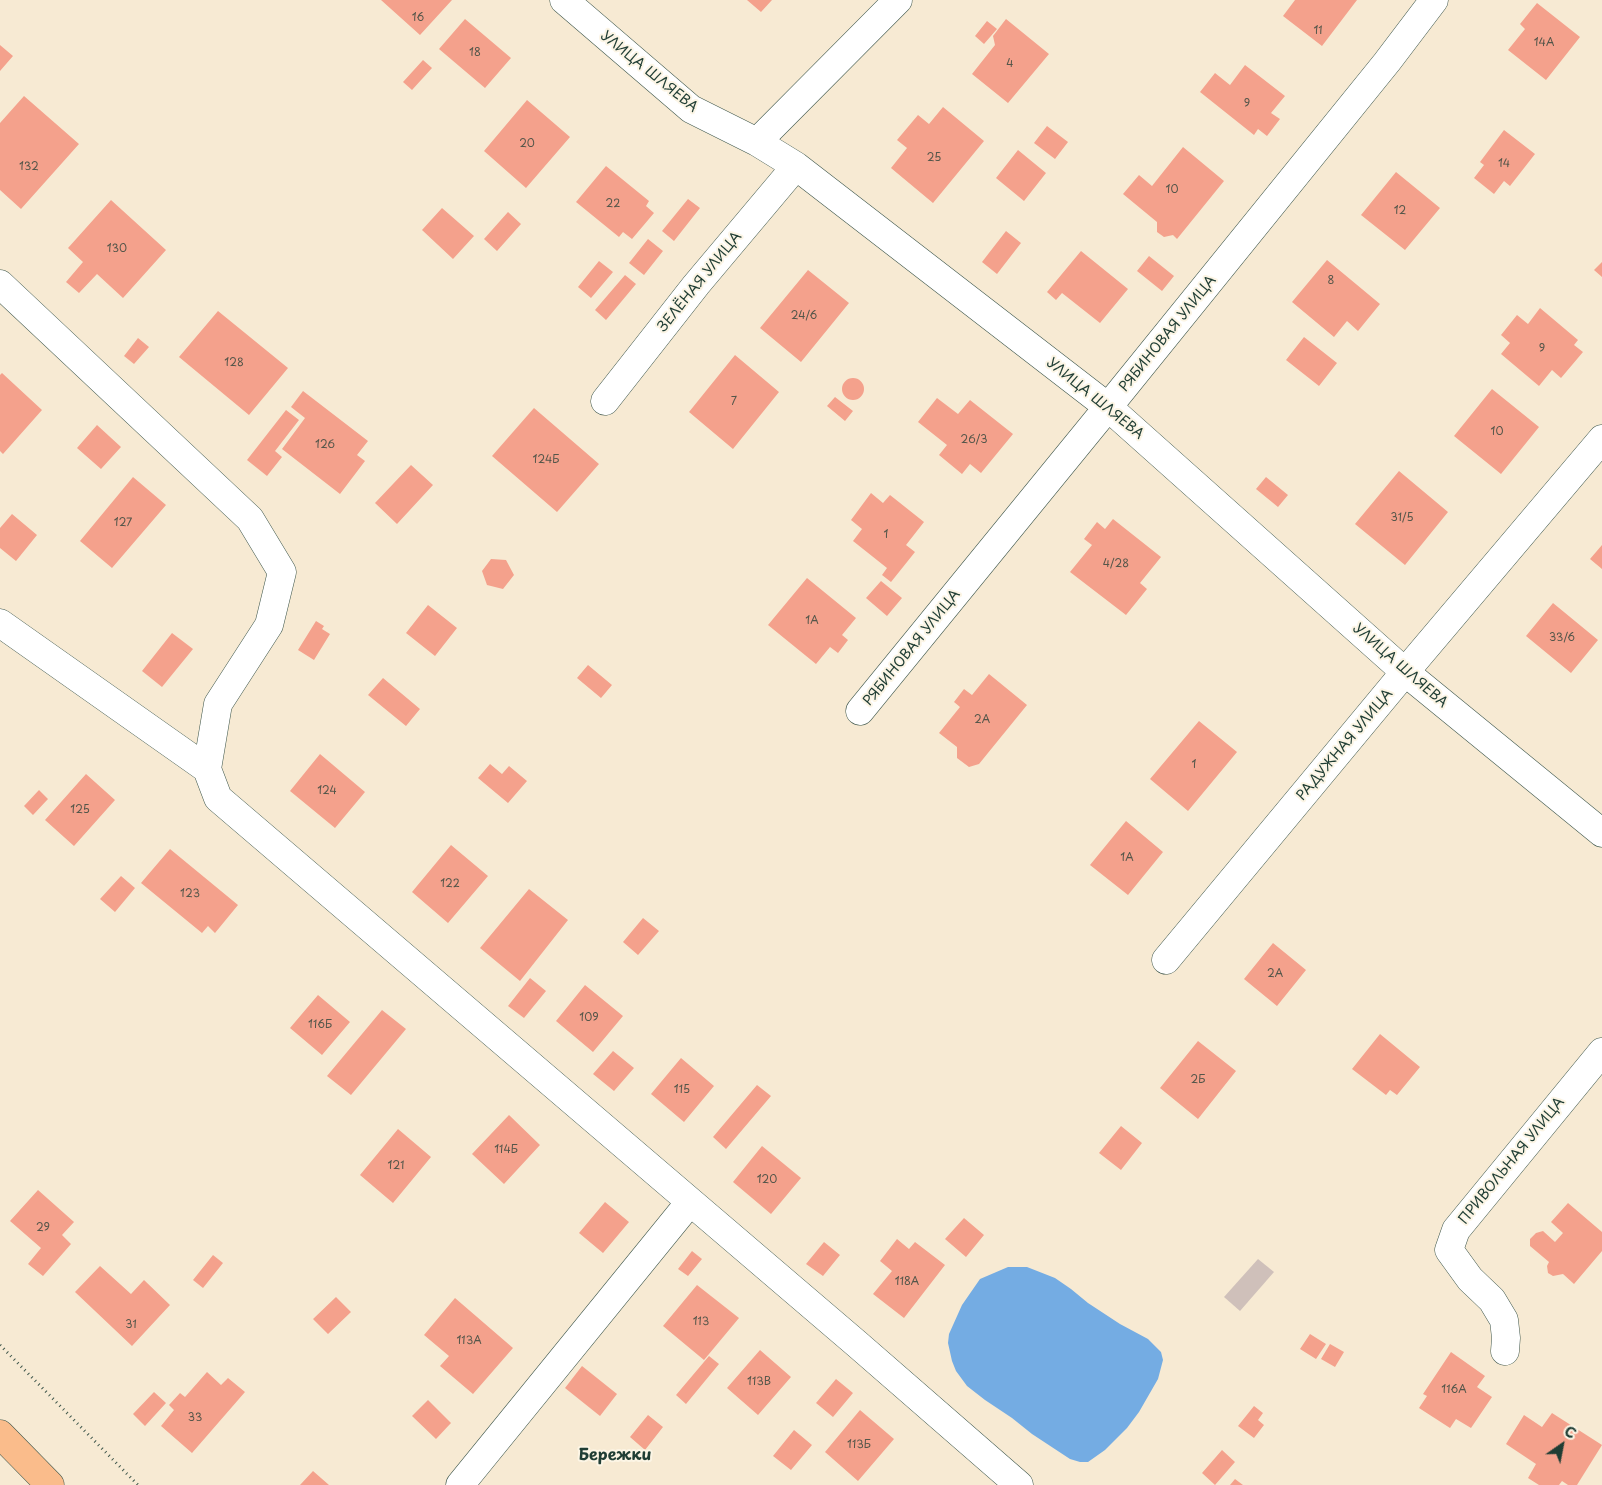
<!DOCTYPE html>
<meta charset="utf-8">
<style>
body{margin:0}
#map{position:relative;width:1602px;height:1485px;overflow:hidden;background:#f7ead3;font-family:"Playpen Sans",sans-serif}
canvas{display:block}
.north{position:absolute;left:1537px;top:1420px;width:50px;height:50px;-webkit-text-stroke:4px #fcf5e5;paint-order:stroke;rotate:33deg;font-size:14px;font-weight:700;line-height:20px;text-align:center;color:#1f3d34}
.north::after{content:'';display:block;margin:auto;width:18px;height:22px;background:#1f3d34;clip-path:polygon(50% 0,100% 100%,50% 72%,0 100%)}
</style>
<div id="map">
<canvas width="1602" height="1485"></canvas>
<div class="north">С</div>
</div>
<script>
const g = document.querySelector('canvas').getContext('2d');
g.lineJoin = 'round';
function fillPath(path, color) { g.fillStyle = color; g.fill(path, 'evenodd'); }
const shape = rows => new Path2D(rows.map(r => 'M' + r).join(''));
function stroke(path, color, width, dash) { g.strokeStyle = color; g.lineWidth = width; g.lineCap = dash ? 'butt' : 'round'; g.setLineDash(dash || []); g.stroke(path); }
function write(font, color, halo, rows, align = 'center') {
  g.font = font + ' "Playpen Sans",sans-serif'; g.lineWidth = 4; g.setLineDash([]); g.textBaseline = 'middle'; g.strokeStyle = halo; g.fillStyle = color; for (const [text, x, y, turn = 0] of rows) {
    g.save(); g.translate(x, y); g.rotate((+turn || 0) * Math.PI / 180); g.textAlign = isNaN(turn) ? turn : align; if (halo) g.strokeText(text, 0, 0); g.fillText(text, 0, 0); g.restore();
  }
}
fillPath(shape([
 [1258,1259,1274,1272,1240,1311,1224,1297]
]), '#cfc0ba');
fillPath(shape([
 [1008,1267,1027,1267,1055,1278,1071,1289,1088,1303,1120,1324,1148,1339,1161,1352,1163,1360,1158,1379,1139,1412,1127,1428,1105,1450,1088,1462,1080,1462,1070,1459,1032,1434,1012,1418,985,1400,967,1386,956,1371,952,1361,948,1343,949,1334,962,1305,980,1279]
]), '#74ace3');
fillPath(shape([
 [381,0,452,0,420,35],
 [747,0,772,0,761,12],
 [1295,0,1357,0,1322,46,1283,16],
 [1537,3,1580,37,1546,80,1508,50,1525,29,1520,24],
 [465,19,511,58,485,88,439,49],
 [1006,19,1049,54,1008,103,972,74,995,45,993,36],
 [987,21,997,29,984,44,975,36],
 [0,45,13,56,0,71],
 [423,60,432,68,412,90,403,82],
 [1245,65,1285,96,1271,113,1280,119,1267,136,1258,129,1254,135,1200,92,1215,73,1230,85],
 [24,96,79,144,21,209,0,190,0,123],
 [527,100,570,137,526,188,484,151],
 [943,107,984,141,933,203,891,168,907,148,897,140,918,115,929,124],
 [1047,126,1068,142,1055,159,1034,143],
 [1504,130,1535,154,1510,186,1504,181,1494,194,1474,178,1484,165,1480,162],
 [1183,147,1224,181,1177,239,1173,235,1164,237,1157,232,1157,222,1123,194,1139,175,1152,186],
 [1018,150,1046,173,1024,201,996,178],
 [606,166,649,201,646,206,654,213,632,239,623,232,619,237,576,202],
 [1396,172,1440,208,1405,250,1361,215],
 [688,199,700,208,674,241,662,231],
 [111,200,166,250,123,298,97,274,79,293,66,282,83,262,68,248],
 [442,208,474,236,453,259,422,230],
 [508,212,521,224,497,251,484,239],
 [1006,231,1021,243,997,274,982,262],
 [648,239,663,251,644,275,629,263],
 [1081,251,1128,289,1100,323,1062,293,1056,300,1047,292],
 [1149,256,1174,276,1162,291,1137,271],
 [1327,260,1380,304,1358,331,1347,321,1334,337,1292,302],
 [599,261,613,272,591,298,578,287],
 [1602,262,1602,277,1594,270],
 [808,270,849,303,801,362,760,328],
 [625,275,636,284,606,320,595,310],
 [1540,308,1578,340,1574,345,1583,352,1561,378,1552,370,1539,386,1501,354,1510,343,1501,335,1517,315,1528,324],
 [218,311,288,368,249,415,179,357],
 [1304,337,1337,363,1319,386,1286,360],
 [138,338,149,347,134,364,124,356],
 [735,355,779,392,733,449,689,412],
 [2,373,42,410,3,454,0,451,0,375],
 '842 389a11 11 0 1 1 22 0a11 11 0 1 1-22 0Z',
 [1492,389,1539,427,1501,474,1454,436],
 [303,391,368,441,357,455,365,461,340,494,282,449,305,418,291,407],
 [835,397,853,411,845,421,827,406],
 [937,398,958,414,970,400,1013,434,981,473,970,464,962,474,939,455,947,445,918,422],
 [534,408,599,464,557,512,492,456],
 [286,410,299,420,275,451,282,457,267,476,247,460],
 [97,425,121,447,101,469,77,448],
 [411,465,433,485,397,524,375,503],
 [1399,471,1448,512,1405,565,1355,524],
 [133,477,166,505,112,568,80,541],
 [1266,477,1288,495,1278,507,1256,489],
 [871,493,883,503,890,495,924,522,906,545,915,552,891,582,882,575,887,568,853,541,862,529,851,520],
 [12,514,37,535,16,561,0,548,0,528],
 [1113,519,1161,557,1140,583,1147,589,1126,615,1070,572,1092,545,1084,539,1097,522,1105,529],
 [1602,545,1602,569,1590,559],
 [491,559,506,560,514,575,503,589,487,585,482,571],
 [807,578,856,618,842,635,848,640,838,653,830,647,816,664,768,625],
 [881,581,902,598,887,616,866,598],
 [1553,603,1598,640,1571,673,1526,636],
 [428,605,457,628,435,656,406,633],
 [316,621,324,626,322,629,330,634,314,660,298,650],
 [172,633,193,649,162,687,142,671],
 [588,665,612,685,601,698,577,678],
 [989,674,1027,705,979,764,969,767,957,758,957,747,939,733,960,707,954,702,964,689,972,695],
 [383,678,420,709,406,726,368,695],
 [1199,721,1237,752,1188,811,1150,779],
 [320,754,365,792,335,828,290,791],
 [490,764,502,774,509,766,527,781,508,803,478,778],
 [86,774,115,800,74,846,45,820],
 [39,790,48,799,33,815,24,806],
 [1126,821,1163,852,1128,895,1090,865],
 [451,845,488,876,448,923,412,892],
 [170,849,238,905,215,933,208,926,202,933,141,883],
 [121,876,135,888,115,912,100,899],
 [529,889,568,920,520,981,480,948],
 [643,918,659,931,638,955,623,942],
 [1273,943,1306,970,1277,1006,1244,979],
 [530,978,546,991,524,1018,508,1006],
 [585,985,623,1016,593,1052,556,1021],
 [318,995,350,1022,322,1055,290,1028],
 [382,1010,406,1029,351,1095,327,1076],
 [1380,1034,1420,1067,1397,1095,1390,1090,1386,1095,1352,1069],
 [1198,1041,1236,1071,1198,1119,1160,1088],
 [613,1051,634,1068,614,1091,593,1074],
 [681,1058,714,1086,684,1122,651,1094],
 [757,1085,771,1096,726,1149,713,1137],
 [509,1115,540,1145,504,1184,472,1154],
 [1121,1126,1142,1143,1121,1170,1099,1153],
 [398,1129,431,1157,393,1203,360,1175],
 [762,1146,801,1178,771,1214,733,1182],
 [38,1190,74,1222,62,1235,71,1244,43,1276,28,1264,41,1248,10,1221],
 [605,1202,629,1222,603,1253,579,1233],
 [1568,1203,1602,1232,1602,1251,1574,1284,1563,1274,1553,1276,1548,1273,1547,1266,1549,1262,1530,1246,1530,1239,1536,1233,1543,1231,1555,1242,1563,1233,1551,1222],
 [964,1218,984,1235,966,1257,945,1239],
 [897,1239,909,1249,915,1242,945,1265,904,1318,873,1294,892,1271,880,1261],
 [824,1242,840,1255,823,1276,806,1264],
 [692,1251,702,1259,688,1276,678,1269],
 [213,1255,223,1263,203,1288,193,1280],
 [100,1266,131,1294,144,1280,170,1305,132,1346,75,1292],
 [697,1285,739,1318,704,1360,663,1326],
 [336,1297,351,1312,328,1334,313,1319],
 [455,1298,513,1348,473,1394,440,1366,449,1356,424,1335],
 [1310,1334,1326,1344,1316,1359,1300,1349],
 [1330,1344,1344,1352,1335,1367,1321,1359],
 [760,1350,791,1377,758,1415,727,1388],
 [1451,1352,1485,1376,1477,1387,1492,1397,1471,1428,1456,1419,1450,1428,1419,1408,1427,1396,1423,1394],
 [709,1356,719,1364,686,1404,676,1395],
 [582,1366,617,1394,600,1416,565,1388],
 [207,1372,221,1385,228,1378,245,1392,192,1453,161,1426,174,1410,169,1405,180,1393,185,1397],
 [836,1379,853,1393,833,1417,816,1403],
 [154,1392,166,1403,145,1426,133,1414],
 [428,1400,451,1423,436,1439,412,1416],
 [1254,1406,1263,1413,1258,1420,1264,1425,1254,1438,1238,1426],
 [860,1410,894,1439,858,1481,825,1452],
 [1552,1413,1602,1445,1577,1485,1568,1485,1562,1481,1559,1485,1539,1485,1528,1478,1536,1464,1506,1444,1524,1415,1542,1427],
 [648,1415,663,1427,645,1450,630,1437],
 [794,1430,812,1445,791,1470,773,1456],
 [1222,1450,1235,1462,1215,1485,1202,1473],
 [313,1471,329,1485,300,1485],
 [1235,1479,1243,1485,1230,1485]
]), '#f4a18c');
const minor = shape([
 [564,0,691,109,757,142,796,166,1108,407,1405,672,1602,833],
 [757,142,898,0],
 [0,284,250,519,282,572,269,625,218,704,207,769,218,798,857,1344,1019,1485],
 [605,401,696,285,796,166],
 [0,623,207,769],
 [860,711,1108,407,1387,62,1434,0],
 [1166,960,1405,672,1602,439],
 [1505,1351,1506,1338,1504,1320,1492,1300,1470,1279,1449,1250,1456,1230,1602,1052],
 [460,1485,690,1202]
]);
const major = shape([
 [0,1434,50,1485]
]);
stroke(minor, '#3f574c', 29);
stroke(major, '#3f574c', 29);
stroke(shape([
 [0,1345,138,1485]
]), '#3f574c', 3, [1, 4]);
stroke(minor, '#fff', 28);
stroke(major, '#fabc8b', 28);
write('11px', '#54564a', null, [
 ["16",418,18],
 ["11",1318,31],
 ["14А",1544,43],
 ["18",475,53],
 ["4",1010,64],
 ["9",1247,104],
 ["20",527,144],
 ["25",934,158],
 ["14",1504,164],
 ["132",29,167],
 ["10",1172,190],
 ["22",613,204],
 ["12",1400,211],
 ["130",117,249],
 ["8",1331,281],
 ["24/6",804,316],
 ["9",1542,349],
 ["128",234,363],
 ["7",734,402],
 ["10",1497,432],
 ["26/3",974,440],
 ["126",325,445],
 ["124Б",546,460],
 ["31/5",1402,518],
 ["127",123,523],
 ["1",886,535],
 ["4/28",1116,564],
 ["1А",812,621],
 ["33/6",1562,638],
 ["2А",982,720],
 ["1",1194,765],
 ["124",327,791],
 ["125",80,810],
 ["1А",1127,858],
 ["122",450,884],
 ["123",190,894],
 ["2А",1275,974],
 ["109",589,1018],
 ["116Б",320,1025],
 ["2Б",1198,1080],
 ["115",682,1090],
 ["114Б",506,1150],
 ["121",396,1166],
 ["120",767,1180],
 ["29",43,1228],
 ["118А",907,1282],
 ["113",701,1322],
 ["31",131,1325],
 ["113А",469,1341],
 ["113В",759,1382],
 ["116А",1454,1390],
 ["33",195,1418],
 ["113Б",859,1445]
]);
write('14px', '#1f3d34', '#fcf5e5', [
 ["УЛИЦА ШЛЯЕВА",649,72,39],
 ["ЗЕЛЁНАЯ УЛИЦА",700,282,-51],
 ["РЯБИНОВАЯ УЛИЦА",1168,334,-51],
 ["УЛИЦА ШЛЯЕВА",1095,399,39],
 ["РЯБИНОВАЯ УЛИЦА",912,648,-51],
 ["УЛИЦА ШЛЯЕВА",1400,666,41],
 ["РАДУЖНАЯ УЛИЦА",1345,745,-50],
 ["ПРИВОЛЬНАЯ УЛИЦА",1512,1161,-51]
]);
write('bold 16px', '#1f3d34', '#fcf5e5', [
 ["Бережки",615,1456]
]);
</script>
